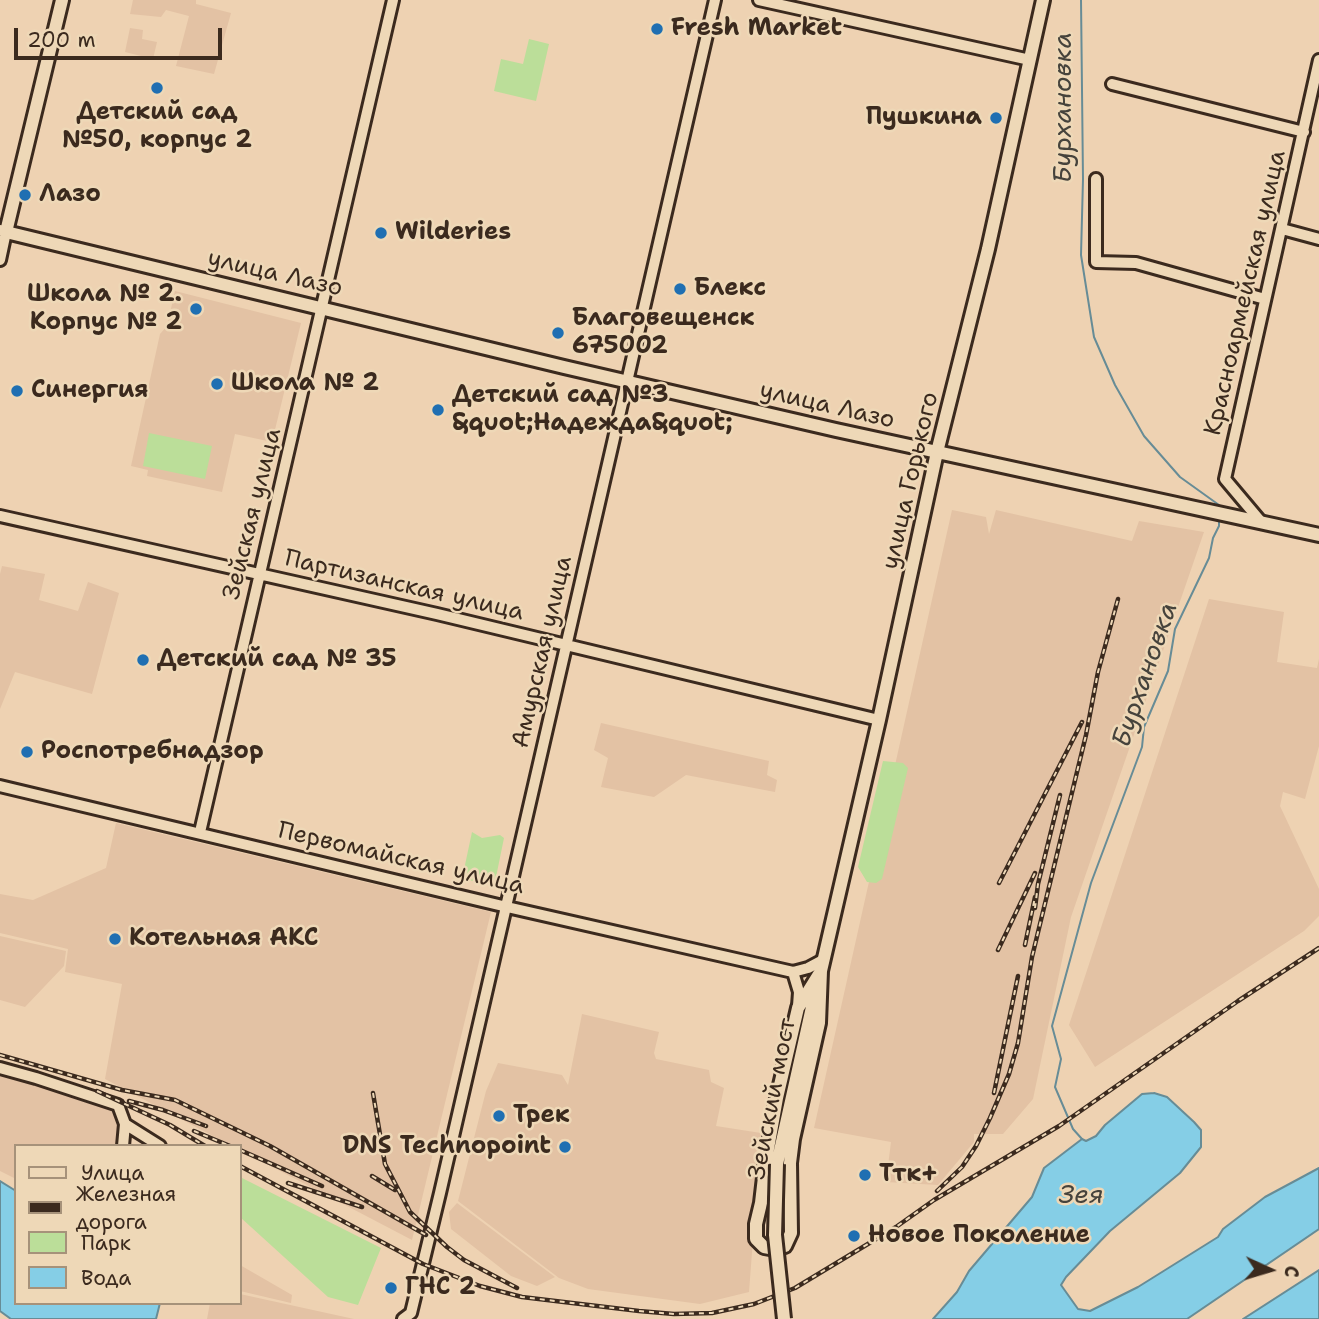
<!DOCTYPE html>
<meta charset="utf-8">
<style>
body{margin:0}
#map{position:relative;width:1319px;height:1319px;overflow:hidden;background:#eed2b2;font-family:"Shantell Sans",sans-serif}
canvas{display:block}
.legend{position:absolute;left:14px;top:1144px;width:228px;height:161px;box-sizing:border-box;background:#eed8b7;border:2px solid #a6927a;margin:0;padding:9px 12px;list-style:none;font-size:21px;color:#3b2a1e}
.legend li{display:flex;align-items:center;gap:14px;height:35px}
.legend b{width:35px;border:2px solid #a6927a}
.north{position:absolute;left:1235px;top:1235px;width:70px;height:70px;-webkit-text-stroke:5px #eed8b7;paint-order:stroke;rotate:94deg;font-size:19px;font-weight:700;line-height:28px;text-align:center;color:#3b2a1e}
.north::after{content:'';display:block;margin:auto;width:24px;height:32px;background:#3b2a1e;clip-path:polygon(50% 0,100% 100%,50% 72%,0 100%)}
.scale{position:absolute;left:14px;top:28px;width:208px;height:32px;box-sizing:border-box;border:4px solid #3b2a1e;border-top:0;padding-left:9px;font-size:21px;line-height:24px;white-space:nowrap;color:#3b2a1e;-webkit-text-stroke:5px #eed8b7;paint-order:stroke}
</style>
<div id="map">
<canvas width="1319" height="1319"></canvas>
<ul class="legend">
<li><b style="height:9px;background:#eed8b7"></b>Улица</li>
<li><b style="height:9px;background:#3b2a1e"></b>Железная дорога</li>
<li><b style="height:19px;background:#bbde99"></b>Парк</li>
<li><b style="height:19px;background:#85cee6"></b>Вода</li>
</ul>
<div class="north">С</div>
<div class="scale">200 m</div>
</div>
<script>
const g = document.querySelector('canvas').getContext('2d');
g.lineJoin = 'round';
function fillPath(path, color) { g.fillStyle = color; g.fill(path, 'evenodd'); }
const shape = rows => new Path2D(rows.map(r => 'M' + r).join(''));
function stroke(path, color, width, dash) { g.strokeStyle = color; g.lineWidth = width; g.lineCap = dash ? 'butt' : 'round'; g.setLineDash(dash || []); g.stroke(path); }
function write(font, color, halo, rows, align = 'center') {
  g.font = font + ' "Shantell Sans",sans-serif'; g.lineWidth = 5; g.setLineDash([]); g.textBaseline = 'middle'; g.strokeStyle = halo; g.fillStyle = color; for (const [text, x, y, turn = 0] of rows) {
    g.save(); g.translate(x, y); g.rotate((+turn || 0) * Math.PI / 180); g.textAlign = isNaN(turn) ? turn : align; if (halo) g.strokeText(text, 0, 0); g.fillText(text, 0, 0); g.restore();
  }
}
fillPath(shape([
 [133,0,196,0,196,4,231,13,214,74,176,66,189,16,166,10,161,17,130,14],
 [130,28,143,30,142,39,157,42,153,59,125,52],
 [175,291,301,323,272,442,235,434,222,492,147,476,148,470,131,466,160,334,167,326],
 [952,510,986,517,989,534,996,510,1132,541,1139,521,1204,532,1071,917,1033,1099,1003,1134,974,1134,974,1142,938,1185,886,1182,891,1142,814,1128],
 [2,566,45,574,39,600,78,611,88,582,119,593,92,694,15,672,0,709,0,574],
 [1209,599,1284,612,1277,662,1317,668,1319,659,1319,746,1305,799,1283,792,1280,806,1319,889,1319,916,1304,931,1095,1067,1069,1025],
 [601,723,769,761,767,775,777,780,775,792,686,775,654,797,601,787,608,758,594,750],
 [116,823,491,912,412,1240,240,1150,240,1146,232,1146,105,1079,122,984,65,972,68,949,0,933,0,894,33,900,106,868],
 [0,936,66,951,64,966,25,1007,0,1000],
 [582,1014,659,1032,654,1053,656,1059,709,1070,711,1082,724,1088,716,1126,761,1133,749,1292,700,1304,588,1289,559,1278,458,1201,486,1091,498,1063,562,1075,568,1085],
 [0,1072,110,1109,120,1126,115,1146,16,1146,16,1179,0,1171],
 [457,1203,555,1277,537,1286,511,1276,451,1229,449,1212],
 [240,1265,292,1295,291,1303,240,1291],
 [240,1294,354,1319,207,1319,210,1303,240,1303]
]), '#e3c2a4');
fillPath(shape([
 [529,39,549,44,536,101,494,91,501,59,523,64],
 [149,433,212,446,205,479,143,466],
 [883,761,903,763,908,768,882,879,876,883,867,882,858,867],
 [472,832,482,838,500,835,504,838,496,877,490,884,462,879],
 [240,1177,381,1248,358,1305,328,1297,240,1217]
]), '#bbde99');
const water = shape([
 [1154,1093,1167,1097,1194,1122,1201,1130,1201,1147,1180,1173,1110,1231,1066,1277,1061,1285,1078,1309,1090,1311,1138,1287,1218,1237,1223,1229,1265,1197,1319,1168,1319,1229,1187,1319,933,1319,957,1292,969,1271,1032,1197,1044,1168,1082,1139,1086,1141,1096,1136,1105,1125,1142,1094,1154,1093],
 [0,1181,16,1191,16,1303,160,1303,156,1319,11,1319,0,1311,0,1181],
 [1319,1270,1319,1319,1243,1319,1319,1270]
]);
fillPath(water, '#85cee6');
stroke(water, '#678c96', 2);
stroke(shape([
 [1081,0,1083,179,1081,255,1094,337,1115,385,1144,436,1180,477,1219,505,1219,509],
 [1082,1139,1073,1129,1055,1087,1061,1059,1052,1026,1091,883,1142,747,1144,727,1168,671,1175,629,1209,558,1213,538,1219,526,1219,518]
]), '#678c96', 2);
const minor = shape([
 [759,0,1030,60],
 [1112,84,1304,132],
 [1096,179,1096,262,1136,263,1265,299],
 [1282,229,1319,239],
 [0,230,6,232,0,260],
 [0,516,437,614,879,720],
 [1262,523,1225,479,1319,60],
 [0,786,507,907,793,972,808,968,823,960],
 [200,832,393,0],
 [793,972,799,992,798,1006],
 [0,1068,36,1078,118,1105,125,1124,123,1146],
 [125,1124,160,1146],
 [403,1319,411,1313,440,1193,715,0]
]);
const major = shape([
 [62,0,6,232,564,367,836,430,1319,535],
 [821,971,798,1008,777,1098,766,1160,761,1203,756,1224,756,1239,764,1247,775,1249,785,1246,791,1233,790,1163,793,1139,819,1023,821,971,879,720,937,452,988,249,1043,0],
 [777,1164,814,998]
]);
stroke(minor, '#3b2a1e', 16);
stroke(major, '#3b2a1e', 18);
stroke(minor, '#eed8b7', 10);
stroke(major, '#eed8b7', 12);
const rail = shape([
 [999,883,1082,722],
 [1035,908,1038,884,1060,795],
 [1025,945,1035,897],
 [998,950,1035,873],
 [0,1055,122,1090,175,1100,270,1146,426,1235],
 [97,1091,170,1125,205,1146],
 [373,1093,385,1164,410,1212,447,1247,464,1260,517,1288],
 [994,1093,1018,976],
 [129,1101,163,1110,206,1126],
 [194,1131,230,1146],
 [240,1150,322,1186],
 [240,1166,423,1264,480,1286,522,1297,639,1311,674,1314,712,1313,754,1304,795,1288,896,1227,934,1200,1059,1126,1238,1001,1319,948],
 [372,1176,395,1190],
 [288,1183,362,1207],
 [937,1191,962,1167,976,1146,990,1118,1009,1074,1018,1043,1032,957,1086,735,1098,672,1118,599]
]);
stroke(rail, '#3b2a1e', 4.5);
stroke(rail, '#eed8b7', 2, [5]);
const majorBridge = shape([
 [777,1164,775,1235,784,1319]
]);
stroke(majorBridge, '#3b2a1e', 18, []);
stroke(majorBridge, '#eed8b7', 12);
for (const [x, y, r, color] of [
 [657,29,7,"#1f6fb2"],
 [157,88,7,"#1f6fb2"],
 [996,118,7,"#1f6fb2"],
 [25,195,7,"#1f6fb2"],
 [381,233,7,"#1f6fb2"],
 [680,289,7,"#1f6fb2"],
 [196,309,7,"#1f6fb2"],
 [558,333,7,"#1f6fb2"],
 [217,384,7,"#1f6fb2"],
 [17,391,7,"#1f6fb2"],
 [438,410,7,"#1f6fb2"],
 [143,660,7,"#1f6fb2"],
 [27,752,7,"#1f6fb2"],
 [115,939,7,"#1f6fb2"],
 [499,1116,7,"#1f6fb2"],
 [565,1147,7,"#1f6fb2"],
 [865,1175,7,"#1f6fb2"],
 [854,1236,7,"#1f6fb2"],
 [391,1288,7,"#1f6fb2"]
]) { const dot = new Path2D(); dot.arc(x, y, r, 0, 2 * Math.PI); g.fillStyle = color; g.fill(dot); stroke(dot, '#eed8b7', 2.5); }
write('bold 24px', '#3b2a1e', '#eed8b7', [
 ["Fresh Market",671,29],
 ["Детский сад",157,113,"center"],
 ["№50, корпус 2",157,141,"center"],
 ["Пушкина",982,118,"right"],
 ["Лазо",39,195],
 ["Wilderies",395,233],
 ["Блекс",694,289],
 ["Школа № 2.",182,295,"right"],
 ["Корпус № 2",182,323,"right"],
 ["Благовещенск",572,319],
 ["675002",572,347],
 ["Школа № 2",231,384],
 ["Синергия",31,391],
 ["Детский сад №3",452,396],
 ["&quot;Надежда&quot;",452,424],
 ["Детский сад № 35",157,660],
 ["Роспотребнадзор",41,752],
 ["Котельная АКС",129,939],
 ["Трек",513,1116],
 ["DNS Technopoint",551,1147,"right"],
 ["Ттк+",879,1175],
 ["Новое Поколение",868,1236],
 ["ГНС 2",405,1288]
], 'left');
write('24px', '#3b2a1e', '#eed8b7', [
 ["улица Лазо",275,274,13],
 ["Красноармейская улица",1246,293,-77],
 ["улица Лазо",827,406,13],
 ["улица Горького",911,481,-77],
 ["Зейская улица",253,514,-76],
 ["Партизанская улица",404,586,13],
 ["Амурская улица",543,652,-77],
 ["Первомайская улица",401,859,13],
 ["Зейский мост",773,1099,-79]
]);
write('italic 26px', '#46433c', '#eed8b7', [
 ["Бурхановка",1064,108,-90],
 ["Бурхановка",1146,675,-71],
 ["Зея",1081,1196]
]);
</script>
